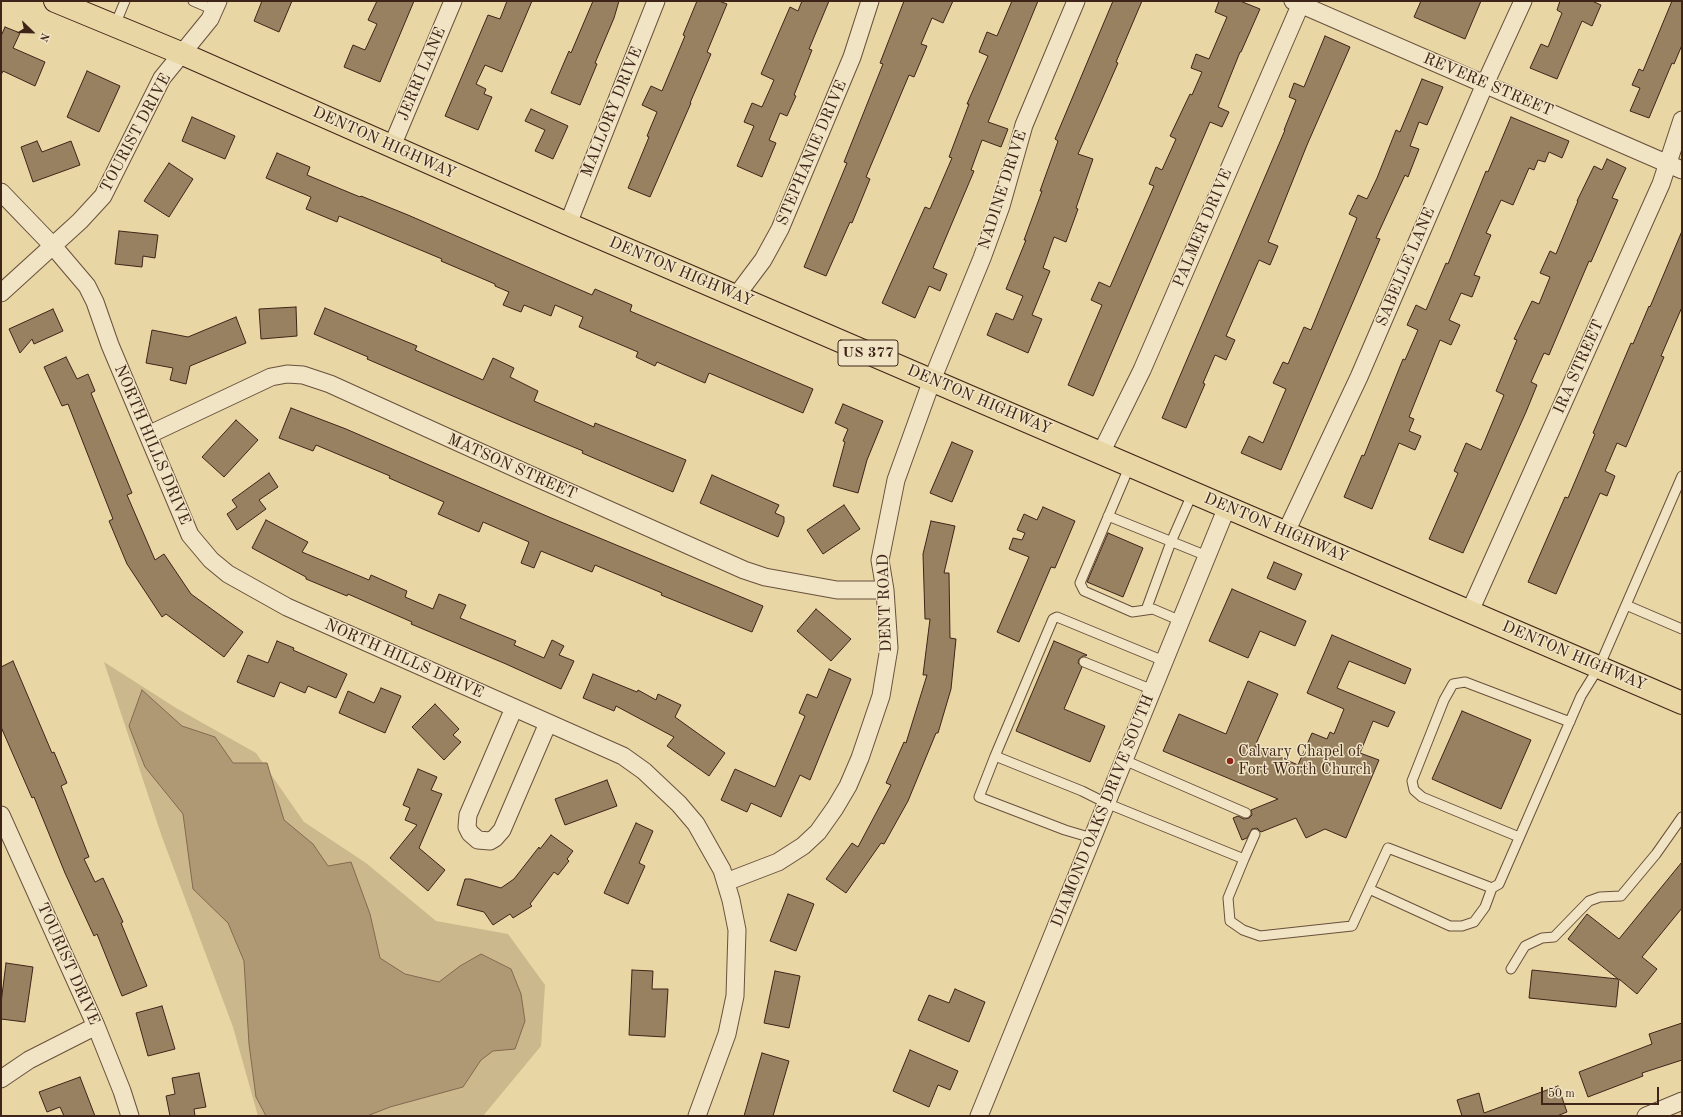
<!DOCTYPE html>
<style>
body{margin:0}
#map{position:relative;width:1683px;height:1117px;overflow:hidden;background:#e8d6a4;font-family:"Old Standard TT",serif}
canvas{display:block}
.frame{position:absolute;inset:0;border:2px solid #3f2419;pointer-events:none}
.north{position:absolute;left:12px;top:12px;width:40px;height:40px;-webkit-text-stroke:3px #f0e4c4;paint-order:stroke;rotate:113deg;font-size:11px;font-weight:700;line-height:16px;text-align:center;color:#3f2419}
.north::after{content:'';display:block;margin:auto;width:14px;height:18px;background:#3f2419;clip-path:polygon(50% 0,100% 100%,50% 72%,0 100%)}
.scale{position:absolute;left:1541px;top:1087px;width:118px;height:18px;box-sizing:border-box;border:2px solid #3f2419;border-top:0;padding-left:5px;font-size:12px;line-height:14px;white-space:nowrap;color:#3f2419;-webkit-text-stroke:3px #f0e4c4;paint-order:stroke}
</style>
<div id="map">
<canvas width="1683" height="1117"></canvas>
<div class="frame"></div>
<div class="north">N</div>
<div class="scale">50 m</div>
</div>
<script>
const g = document.querySelector('canvas').getContext('2d');
g.lineJoin = 'round';
function fillPath(path, color) { g.fillStyle = color; g.fill(path, 'evenodd'); }
const shape = rows => new Path2D(rows.map(r => 'M' + r).join(''));
function stroke(path, color, width, dash) { g.strokeStyle = color; g.lineWidth = width; g.lineCap = dash ? 'butt' : 'round'; g.setLineDash(dash || []); g.stroke(path); }
function write(font, color, halo, rows, align = 'center') {
  g.font = font + ' "Old Standard TT",serif'; g.lineWidth = 3; g.setLineDash([]); g.textBaseline = 'middle'; g.strokeStyle = halo; g.fillStyle = color; for (const [text, x, y, turn = 0] of rows) {
    g.save(); g.translate(x, y); g.rotate((+turn || 0) * Math.PI / 180); g.textAlign = isNaN(turn) ? turn : align; if (halo) g.strokeText(text, 0, 0); g.fillText(text, 0, 0); g.restore();
  }
}
fillPath(shape([
 [104,662,176,708,256,753,304,822,366,863,436,921,508,934,545,985,541,1046,483,1116,258,1116,233,1027,162,837]
]), '#cbb88c');
const water = shape([
 [142,690,182,726,215,737,233,763,267,763,284,820,313,844,328,866,351,862,370,914,380,958,405,974,439,982,460,966,481,954,511,969,521,994,525,1021,515,1049,493,1051,481,1060,463,1087,390,1107,367,1116,266,1116,256,1097,249,1044,244,961,228,923,193,889,183,814,145,767,129,726,142,690]
]);
fillPath(water, '#af9975');
stroke(water, '#826a50', 1);
const building = shape([
 [262,1,292,1,279,32,254,21,262,1],
 [377,1,414,1,380,82,344,67,353,45,365,50,377,24,368,20,377,1],
 [507,1,532,1,502,72,485,65,476,84,486,89,484,94,492,97,478,130,445,116,488,15,500,19,507,1],
 [593,1,619,1,614,18,595,63,597,64,580,105,551,93,569,51,571,53,593,1],
 [697,1,719,1,727,4,707,52,711,54,690,103,691,103,650,197,628,188,649,137,647,136,657,112,642,105,651,86,662,91,685,36,683,35,697,1],
 [802,1,829,1,809,49,812,50,794,95,796,96,787,116,780,113,769,140,776,143,762,177,737,166,754,126,744,122,752,103,762,107,774,80,761,74,790,7,798,11,802,1],
 [904,1,953,1,943,23,932,18,921,44,927,46,914,77,909,75,866,177,870,179,852,223,850,222,826,276,804,267,847,163,844,162,883,64,880,63,904,1],
 [1012,1,1038,1,988,122,1008,129,1001,147,982,140,971,170,974,171,933,268,947,274,940,291,929,286,915,318,882,303,925,207,930,209,952,158,949,157,969,104,967,104,988,56,979,52,987,32,997,36,1012,1],
 [1113,1,1142,1,1116,62,1118,63,1078,154,1093,159,1076,208,1078,209,1066,242,1054,237,1043,268,1050,271,1032,315,1042,319,1028,353,987,335,996,313,1013,320,1023,296,1006,289,1026,240,1024,240,1042,191,1040,191,1058,141,1055,139,1113,1],
 [1219,1,1240,1,1260,9,1241,52,1240,52,1218,107,1229,112,1222,127,1210,122,1093,396,1068,385,1102,305,1091,300,1099,282,1110,287,1154,186,1149,184,1156,167,1162,170,1176,139,1170,136,1190,94,1192,95,1202,72,1191,68,1196,54,1209,59,1227,17,1215,12,1219,1],
 [1421,1,1481,1,1465,39,1414,17,1421,1],
 [1560,1,1592,1,1601,5,1592,26,1582,21,1557,79,1530,68,1541,44,1548,47,1562,13,1557,10,1560,1],
 [1672,1,1682,1,1682,45,1674,64,1672,63,1649,118,1630,111,1640,88,1632,85,1639,69,1643,71,1672,1],
 [5,27,20,33,13,48,45,62,35,86,3,71,1,75,1,36,5,27],
 [1325,36,1350,47,1307,145,1268,242,1278,246,1270,265,1259,260,1226,336,1235,340,1226,360,1215,355,1203,383,1205,384,1186,428,1162,418,1285,130,1284,130,1296,100,1289,97,1294,83,1304,87,1325,36],
 [87,71,120,86,99,132,67,117,87,71],
 [1422,79,1443,87,1427,125,1419,122,1410,146,1419,149,1408,177,1405,175,1376,238,1380,239,1281,470,1241,453,1249,436,1263,443,1286,389,1273,383,1283,362,1288,364,1304,327,1311,330,1357,218,1349,214,1358,195,1367,199,1377,178,1396,130,1400,132,1422,79],
 [531,109,568,126,553,159,535,151,545,130,525,121,531,109],
 [192,117,235,136,225,159,182,141,192,117],
 [1511,117,1569,141,1562,158,1549,152,1545,162,1538,160,1534,170,1529,168,1513,205,1501,200,1486,233,1491,235,1474,275,1480,277,1472,297,1461,293,1449,320,1460,325,1451,345,1440,340,1409,417,1414,419,1409,431,1421,436,1415,450,1399,443,1372,509,1344,497,1362,455,1364,456,1403,359,1405,360,1418,330,1407,325,1416,305,1426,310,1446,263,1448,264,1486,171,1488,172,1511,117],
 [37,141,42,152,71,141,80,165,33,182,21,147,37,141],
 [277,153,310,167,307,175,360,197,361,196,408,215,592,295,595,289,632,305,630,311,813,389,803,413,709,373,705,383,657,362,655,366,636,357,638,352,579,327,583,317,555,305,551,316,524,305,521,312,503,305,509,292,495,286,495,284,441,261,442,259,339,216,337,222,306,209,311,197,266,178,277,153],
 [1607,159,1626,168,1612,198,1618,200,1591,262,1589,261,1549,355,1544,353,1531,382,1537,385,1526,412,1463,553,1429,539,1458,473,1454,471,1466,443,1481,450,1504,395,1496,391,1517,340,1514,339,1532,301,1539,304,1550,277,1540,273,1550,251,1556,254,1578,201,1577,201,1594,166,1602,170,1607,159],
 [169,163,193,179,169,217,144,201,169,163],
 [119,231,158,235,155,258,143,256,142,267,115,264,119,231],
 [1682,231,1682,307,1661,356,1664,357,1626,447,1617,443,1605,471,1615,476,1607,496,1600,493,1556,594,1528,582,1565,497,1568,498,1595,434,1593,433,1631,343,1633,344,1649,306,1650,307,1682,231],
 [296,307,297,336,261,339,259,309,296,307],
 [325,308,417,346,415,350,483,380,493,358,514,368,510,377,538,391,534,401,594,427,595,423,686,460,673,492,582,453,583,451,513,422,367,359,368,357,314,334,325,308],
 [53,309,63,331,34,344,32,339,20,353,9,329,53,309],
 [236,317,246,343,190,366,186,384,170,380,173,368,146,363,152,330,188,337,236,317],
 [66,357,77,379,88,374,95,391,91,393,132,493,127,495,155,560,164,554,191,594,243,632,224,657,166,614,162,617,127,564,109,521,113,519,68,404,62,406,44,367,66,357],
 [843,404,883,421,867,460,858,493,833,486,845,442,843,441,848,429,835,423,843,404],
 [291,408,346,429,549,517,763,606,752,632,661,595,662,593,595,565,592,572,541,551,534,568,521,563,529,542,483,522,479,532,438,514,444,502,389,478,390,476,316,445,313,451,279,438,291,408],
 [236,420,258,440,224,477,202,457,236,420],
 [952,442,973,451,952,502,930,493,952,442],
 [269,473,278,487,259,500,266,509,237,530,227,514,237,507,232,500,269,473],
 [712,475,779,505,775,513,784,517,784,522,778,537,700,503,712,475],
 [844,505,860,529,823,554,807,530,844,505],
 [1043,507,1075,521,1055,568,1051,567,1019,642,997,632,1029,557,1009,549,1013,538,1022,540,1025,533,1017,530,1024,514,1037,520,1043,507],
 [266,520,308,542,302,552,369,580,371,575,407,591,405,597,433,609,439,594,466,605,460,618,516,641,514,645,544,658,552,640,564,646,559,655,574,661,561,689,506,664,411,624,412,622,348,594,347,596,306,579,306,577,252,548,266,520],
 [931,521,955,526,944,573,949,573,950,638,956,639,951,689,938,733,936,733,908,801,884,844,881,843,846,893,826,879,852,843,858,847,891,785,886,783,904,742,906,743,927,675,923,675,930,619,925,619,923,554,931,521],
 [1108,533,1143,548,1123,597,1087,582,1108,533],
 [1274,562,1302,574,1295,590,1267,578,1274,562],
 [1232,589,1306,621,1295,646,1260,631,1248,658,1209,641,1232,589],
 [816,609,851,639,831,661,797,631,816,609],
 [1332,635,1411,669,1405,684,1349,661,1337,688,1395,712,1388,727,1373,721,1360,753,1379,760,1346,838,1325,829,1306,838,1296,818,1261,832,1257,828,1252,829,1247,838,1242,840,1233,818,1238,816,1244,819,1249,818,1252,815,1251,810,1278,799,1163,751,1179,714,1226,734,1248,681,1278,694,1255,746,1298,765,1312,733,1327,739,1330,732,1334,734,1344,709,1307,693,1332,635],
 [277,641,294,648,293,650,347,674,336,698,308,686,305,693,280,682,274,697,237,682,248,655,268,663,277,641],
 [1054,641,1087,655,1086,656,1083,656,1079,659,1078,663,1082,667,1064,709,1105,726,1090,762,1016,731,1054,641],
 [13,661,52,753,54,752,67,783,61,786,89,857,84,859,95,882,103,878,123,922,121,923,147,986,122,996,97,934,94,936,65,873,34,797,32,798,1,727,1,667,13,661],
 [829,669,851,679,810,780,800,775,781,817,751,803,747,812,721,800,735,769,775,787,805,716,799,713,807,694,817,698,829,669],
 [593,674,637,692,638,690,656,700,658,694,681,705,675,717,725,753,709,776,667,746,674,737,616,706,614,711,583,698,593,674],
 [381,688,401,696,385,733,339,713,348,691,374,703,381,688],
 [435,704,459,729,453,735,461,742,444,760,412,727,435,704],
 [1462,711,1531,740,1501,809,1432,779,1462,711],
 [418,769,437,777,431,790,442,794,419,848,445,870,428,891,390,858,417,825,405,820,410,808,403,805,418,769],
 [607,780,617,806,565,825,555,799,607,780],
 [636,823,653,831,639,863,645,866,628,904,604,893,636,823],
 [551,835,573,851,567,859,569,861,558,875,554,872,530,904,532,906,513,918,510,914,493,925,484,912,457,905,465,879,470,879,501,888,514,879,539,847,540,849,551,835],
 [1682,862,1682,908,1642,957,1657,969,1637,994,1619,979,1616,1007,1529,998,1532,970,1618,979,1568,939,1587,914,1619,939,1682,862],
 [788,894,814,904,796,951,770,941,788,894],
 [6,963,33,967,25,1022,1,1019,1,1003,6,963],
 [632,970,653,971,652,989,668,989,665,1037,629,1035,632,970],
 [775,971,800,976,789,1028,764,1023,775,971],
 [955,989,985,1002,969,1042,918,1020,929,995,949,1003,955,989],
 [162,1006,175,1049,148,1056,136,1013,162,1006],
 [1682,1023,1682,1060,1642,1073,1643,1076,1588,1097,1579,1072,1652,1044,1649,1034,1682,1023],
 [910,1050,958,1071,950,1090,938,1085,929,1107,893,1091,910,1050],
 [762,1053,789,1061,773,1116,744,1116,762,1053],
 [199,1073,206,1107,194,1109,195,1116,170,1116,166,1096,175,1094,172,1078,199,1073],
 [80,1077,95,1116,64,1116,60,1107,47,1112,39,1092,80,1077],
 [1558,1086,1567,1112,1557,1116,1462,1116,1457,1100,1479,1093,1484,1113,1558,1086]
]);
fillPath(building, '#978161');
stroke(building, '#3f2419', 1);
const lane = shape([
 [193,1,214,10],
 [115,25,125,1],
 [1130,465,1080,583,1084,591,1132,612,1153,609,1181,621],
 [1108,516,1207,556],
 [1626,605,1682,629],
 [1146,610,1171,542,1193,492],
 [1084,662,1153,690],
 [995,756,1053,619,1057,617,1164,661],
 [1124,760,1246,813],
 [1519,837,1422,797,1414,790,1412,781,1444,700,1453,684,1465,682,1570,722],
 [1092,838,1065,830,979,797,995,756,1082,791,1106,803,1244,859,1228,898,1230,921,1243,930,1260,936,1352,926,1388,848,1492,888,1499,884,1581,696,1599,667,1682,476],
 [1244,859,1255,834],
 [1369,889,1450,926,1462,926,1474,922,1485,907,1492,888],
 [1511,969,1525,946,1542,938,1554,937,1589,901,1600,897,1621,896,1656,854,1682,817]
]);
const street = shape([
 [1293,1,1682,170],
 [392,146,453,1],
 [1,192,53,246,87,286,95,302,110,345,190,535,211,560,228,574,287,607,623,756,644,771,679,804,696,824,722,870,731,900,737,930,735,996,727,1034,697,1116],
 [568,224,656,1],
 [1,293,80,221,103,196,162,78,210,19,218,1],
 [736,296,763,260,780,229,852,57,870,1],
 [148,435,271,377,287,374,303,375,330,384,526,473,744,570,765,577,837,590,885,590],
 [1101,453,1142,370,1302,1],
 [1286,532,1359,377,1485,84,1523,1],
 [1470,611,1661,184,1682,120],
 [514,708,468,815,467,827,470,833,478,840,490,841,495,838,502,830,548,723],
 [1,815,96,1026,122,1091,130,1116],
 [726,882,778,862,803,846,818,832,835,808,848,786,860,758,881,696,889,648,885,590,880,560,896,480,932,380,982,258,1001,206,1024,125,1076,1],
 [1,1079,29,1060,96,1026],
 [979,1116,1227,507],
 [1646,1116,1682,1101]
]);
const primary = shape([
 [55,1,183,54,568,224,1682,703]
]);
stroke(lane, '#69503c', 11);
stroke(street, '#69503c', 19);
stroke(primary, '#3f2419', 24);
stroke(lane, '#f0e4c4', 9);
stroke(street, '#f0e4c4', 17);
stroke(primary, '#e8d6a4', 22);
for (const [x, y, r, color] of [
 [1230,761,4,"#8f2418"]
]) { const dot = new Path2D(); dot.arc(x, y, r, 0, 2 * Math.PI); g.fillStyle = color; g.fill(dot); stroke(dot, '#f0e4c4', 1.5); }
for (const [x, y, w] of [
 [868,353,60]
]) { const box = new Path2D(); box.roundRect(x - w / 2, y - 13, w, 26, 3); g.fillStyle = '#f0e4c4'; g.fill(box); stroke(box, '#3f2419', 1); }
write('bold 15px', '#3f2419', null, [
 ["US 377",868,353]
]);
write('16px', '#3f2419', '#f0e4c4', [
 ["JERRI LANE",422,74,-67],
 ["REVERE STREET",1488,85,23],
 ["MALLORY DRIVE",612,112,-68],
 ["TOURIST DRIVE",136,133,-62],
 ["DENTON HIGHWAY",384,143,24],
 ["STEPHANIE DRIVE",812,153,-67],
 ["NADINE DRIVE",1003,190,-72],
 ["PALMER DRIVE",1203,228,-67],
 ["SABELLE LANE",1406,267,-67],
 ["DENTON HIGHWAY",681,272,23],
 ["IRA STREET",1579,367,-66],
 ["DENTON HIGHWAY",979,400,23],
 ["NORTH HILLS DRIVE",152,445,67],
 ["MATSON STREET",512,467,24],
 ["DENTON HIGHWAY",1276,528,23],
 ["DENT ROAD",885,603,-92],
 ["DENTON HIGHWAY",1574,656,23],
 ["NORTH HILLS DRIVE",404,659,24],
 ["DIAMOND OAKS DRIVE SOUTH",1103,811,-68],
 ["TOURIST DRIVE",68,964,66]
]);
write('16px', '#3f2419', '#f0e4c4', [
 ["Calvary Chapel of",1238,752],
 ["Fort Worth Church",1238,770]
], 'left');
</script>
